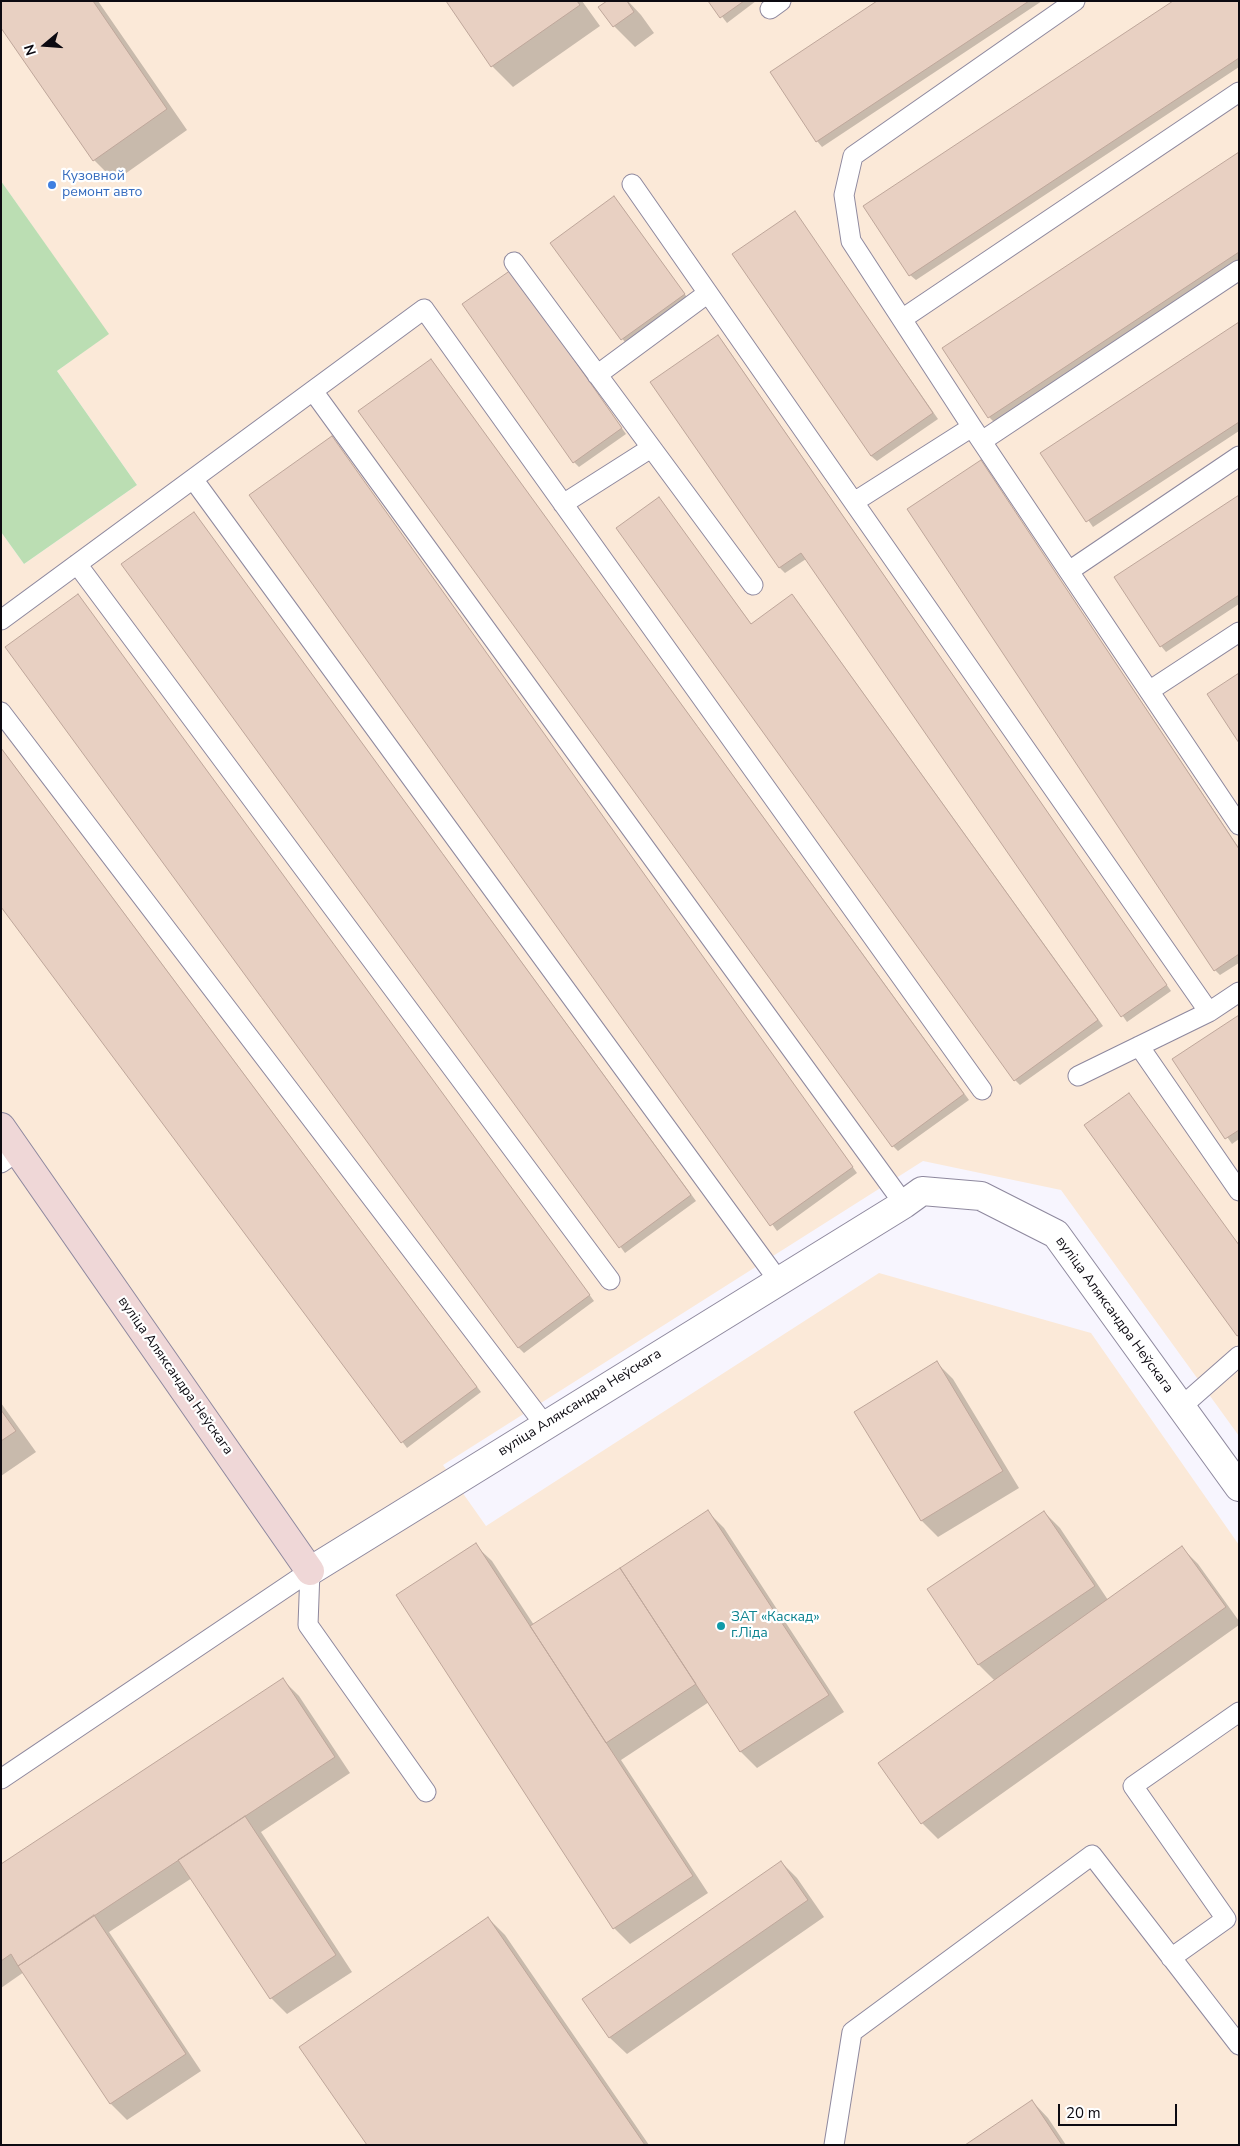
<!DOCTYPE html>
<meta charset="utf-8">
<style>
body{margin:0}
#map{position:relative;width:1240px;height:2146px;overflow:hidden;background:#f7f5fe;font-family:"Nunito Sans",sans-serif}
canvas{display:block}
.frame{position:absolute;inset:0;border:2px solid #0c0a11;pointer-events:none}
.north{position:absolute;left:20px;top:20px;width:50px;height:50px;-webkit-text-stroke:4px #fff;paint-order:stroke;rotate:252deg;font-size:14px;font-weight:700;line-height:20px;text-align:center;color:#0c0a11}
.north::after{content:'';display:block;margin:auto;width:18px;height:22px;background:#0c0a11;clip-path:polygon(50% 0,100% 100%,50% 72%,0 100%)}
.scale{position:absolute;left:1058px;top:2104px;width:119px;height:22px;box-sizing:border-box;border:2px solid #0c0a11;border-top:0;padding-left:6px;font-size:15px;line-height:18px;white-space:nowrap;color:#0c0a11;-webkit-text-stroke:4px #fff;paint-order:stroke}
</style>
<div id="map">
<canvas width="1240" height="2146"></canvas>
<div class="frame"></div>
<div class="north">N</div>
<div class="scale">20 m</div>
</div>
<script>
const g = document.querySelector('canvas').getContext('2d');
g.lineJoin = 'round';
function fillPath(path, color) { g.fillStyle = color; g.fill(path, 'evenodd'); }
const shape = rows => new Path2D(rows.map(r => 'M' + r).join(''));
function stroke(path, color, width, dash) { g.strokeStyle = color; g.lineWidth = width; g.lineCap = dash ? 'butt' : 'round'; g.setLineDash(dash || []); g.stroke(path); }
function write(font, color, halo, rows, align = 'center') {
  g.font = font + ' "Nunito Sans",sans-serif'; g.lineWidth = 4.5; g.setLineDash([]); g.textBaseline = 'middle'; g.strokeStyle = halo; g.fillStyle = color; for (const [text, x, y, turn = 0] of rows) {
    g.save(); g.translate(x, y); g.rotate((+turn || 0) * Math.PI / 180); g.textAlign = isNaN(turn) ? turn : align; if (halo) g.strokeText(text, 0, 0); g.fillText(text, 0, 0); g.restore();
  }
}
fillPath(shape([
 [1,1,1239,1,1239,1436,1061,1190,923,1161,443,1465,486,1526,879,1273,1091,1333,1239,1545,1239,2145,1,2145,1,532,24,564,137,485,57,371,108,334,1,181]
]), '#fbe9d8');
fillPath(shape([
 [1,181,109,334,57,371,137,485,24,564,1,532]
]), '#bbdeb3');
fillPath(shape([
 [1,1,98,1,187,130,115,181,94,160],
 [447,1,582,1,600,26,513,87,492,66],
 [609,1,628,1,641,15,654,33,635,47,614,26],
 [710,1,756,1,727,23],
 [879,1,1042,1,822,147,817,141],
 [1239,1,1239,67,916,280,910,275],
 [1239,154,1239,261,994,422,989,417],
 [619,203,689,300,627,345,552,243],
 [795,213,938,419,877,461,871,456],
 [516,277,626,434,579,467,574,462],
 [1239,323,1239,431,1093,527,1042,453],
 [723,342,1171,991,1127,1022,806,559,785,573,780,568,652,382],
 [431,360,969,1100,898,1151,893,1146],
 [332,438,857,1173,777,1231,250,495],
 [981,461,1239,848,1239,963,1220,975,1215,970],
 [1239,496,1239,604,1166,652,1161,646],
 [659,499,752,625,792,596,797,601,1103,1026,1020,1085,1015,1080],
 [194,513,696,1201,625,1253,123,565],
 [78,595,594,1301,524,1353,518,1347],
 [1,748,481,1392,407,1448,1,905],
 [1239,1016,1239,1139,1232,1144,1174,1059],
 [937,1363,953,1379,1019,1488,938,1537,922,1521],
 [1,1403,36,1452,1,1476],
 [708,1512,724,1528,844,1712,757,1768,741,1752,709,1702,621,1760,708,1893,630,1944,614,1928,475,1545,492,1561,534,1625],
 [1044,1512,1060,1528,1108,1600,1182,1548,1198,1564,1239,1621,1239,1625,938,1839,922,1823,995,1681,978,1664],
 [283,1680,299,1696,350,1773,261,1832,352,1972,287,2014,271,1998,192,1878,109,1932,201,2071,127,2120,111,2104,24,1972,1,1988,1,1866],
 [781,1862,797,1878,824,1917,627,2054,610,2038,584,1999],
 [488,1918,505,1935,649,2145,368,2145],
 [1032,2101,1048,2118,1066,2145,967,2145]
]), '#0003');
const building = shape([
 [1,1,93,1,167,109,93,161,1,28,1,1],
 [446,1,577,1,580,5,491,67,446,1],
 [607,1,627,1,634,12,613,27,598,7,607,1],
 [708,1,744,1,720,18,708,1],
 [877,1,1029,1,816,142,770,72,877,1],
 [1173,1,1239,1,1239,58,909,276,863,206,1173,1],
 [1239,152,1239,252,988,418,942,348,1239,152],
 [614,196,685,294,621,340,550,243,614,196],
 [795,211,933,413,871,456,732,254,795,211],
 [511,270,622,428,573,463,462,304,511,270],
 [1239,322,1239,422,1086,522,1040,453,1239,322],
 [718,335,1167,985,1121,1017,801,553,779,568,650,382,718,335],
 [431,359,964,1094,892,1147,358,411,431,359],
 [332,436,853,1167,770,1226,249,495,332,436],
 [981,460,1239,849,1239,954,1214,971,907,509,981,460],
 [1239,495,1239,595,1160,647,1114,577,1239,495],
 [659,497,751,624,792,594,1098,1020,1014,1081,616,528,659,497],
 [194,512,691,1195,619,1248,121,564,194,512],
 [78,594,590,1295,518,1348,5,647,78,594],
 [1239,673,1239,743,1207,694,1239,673],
 [1,748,477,1387,401,1443,1,907,1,748],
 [1239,1015,1239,1130,1225,1139,1172,1059,1239,1015],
 [1129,1093,1239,1245,1239,1335,1237,1336,1084,1125,1129,1093],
 [937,1361,1003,1471,921,1521,854,1412,937,1361],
 [1,1410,16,1431,1,1441,1,1410],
 [708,1510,829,1695,740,1752,620,1568,708,1510],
 [1044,1511,1095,1586,978,1665,927,1589,1044,1511],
 [476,1543,693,1876,613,1929,396,1595,476,1543],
 [1182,1546,1226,1607,921,1824,878,1763,1182,1546],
 [620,1568,696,1684,606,1743,530,1626,620,1568],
 [283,1678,335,1757,18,1966,11,1954,1,1961,1,1864,283,1678],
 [245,1816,336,1955,270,1999,178,1860,245,1816],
 [781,1861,808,1900,609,2038,582,1999,781,1861],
 [94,1915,186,2054,110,2104,18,1966,94,1915],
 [488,1917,645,2145,367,2145,299,2047,488,1917],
 [1032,2100,1062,2145,965,2145,1032,2100]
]);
fillPath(building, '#e8d0c2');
stroke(building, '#bfa79b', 1);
const lane = shape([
 [1075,1,853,156,844,195,851,241,972,427,1239,825],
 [770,9,781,1],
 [632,184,1209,1012],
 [514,262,753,585],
 [902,319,1239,92],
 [597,375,708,293],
 [313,391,904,1204],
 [982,441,1239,270],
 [193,479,778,1280],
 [854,502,972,427],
 [563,504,651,448],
 [77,564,610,1280],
 [1069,571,1239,456],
 [1,620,424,309,982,1090],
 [1149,691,1239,632],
 [1,712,545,1425],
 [1139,1046,1239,1191],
 [1078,1076,1209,1012,1239,992],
 [1,1163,18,1151],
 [1181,1407,1239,1356],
 [310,1571,308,1625,426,1792],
 [1,1779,310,1571],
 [1171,1958,1226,1919,1133,1786,1239,1712],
 [834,2145,852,2032,1092,1855,1239,2045]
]);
const street = shape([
 [310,1571,904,1204,922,1191,981,1196,1056,1234,1239,1487]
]);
const secondary = shape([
 [1,1127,310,1571]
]);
stroke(lane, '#8e889e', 21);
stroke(street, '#8e889e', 30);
stroke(secondary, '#8e889e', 30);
stroke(lane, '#fff', 19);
stroke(street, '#fff', 28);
stroke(secondary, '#efd7d7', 28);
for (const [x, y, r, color] of [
 [52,185,5,"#3f7fe0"],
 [721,1626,5,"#0f9aa8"]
]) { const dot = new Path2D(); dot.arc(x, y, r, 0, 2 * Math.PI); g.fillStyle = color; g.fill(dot); stroke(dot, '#fff', 2); }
write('14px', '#366cbe', '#fff', [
 ["Кузовной",62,177],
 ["ремонт авто",62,193]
], 'left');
write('14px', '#0c0a11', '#fff', [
 ["вуліца Аляксандра Неўскага",1114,1315,54],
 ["вуліца Аляксандра Неўскага",175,1376,55],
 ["вуліца Аляксандра Неўскага",580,1403,-32]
]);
write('14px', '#0d838f', '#fff', [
 ["ЗАТ «Каскад»",731,1618],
 ["г.Ліда",731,1634]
], 'left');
</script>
